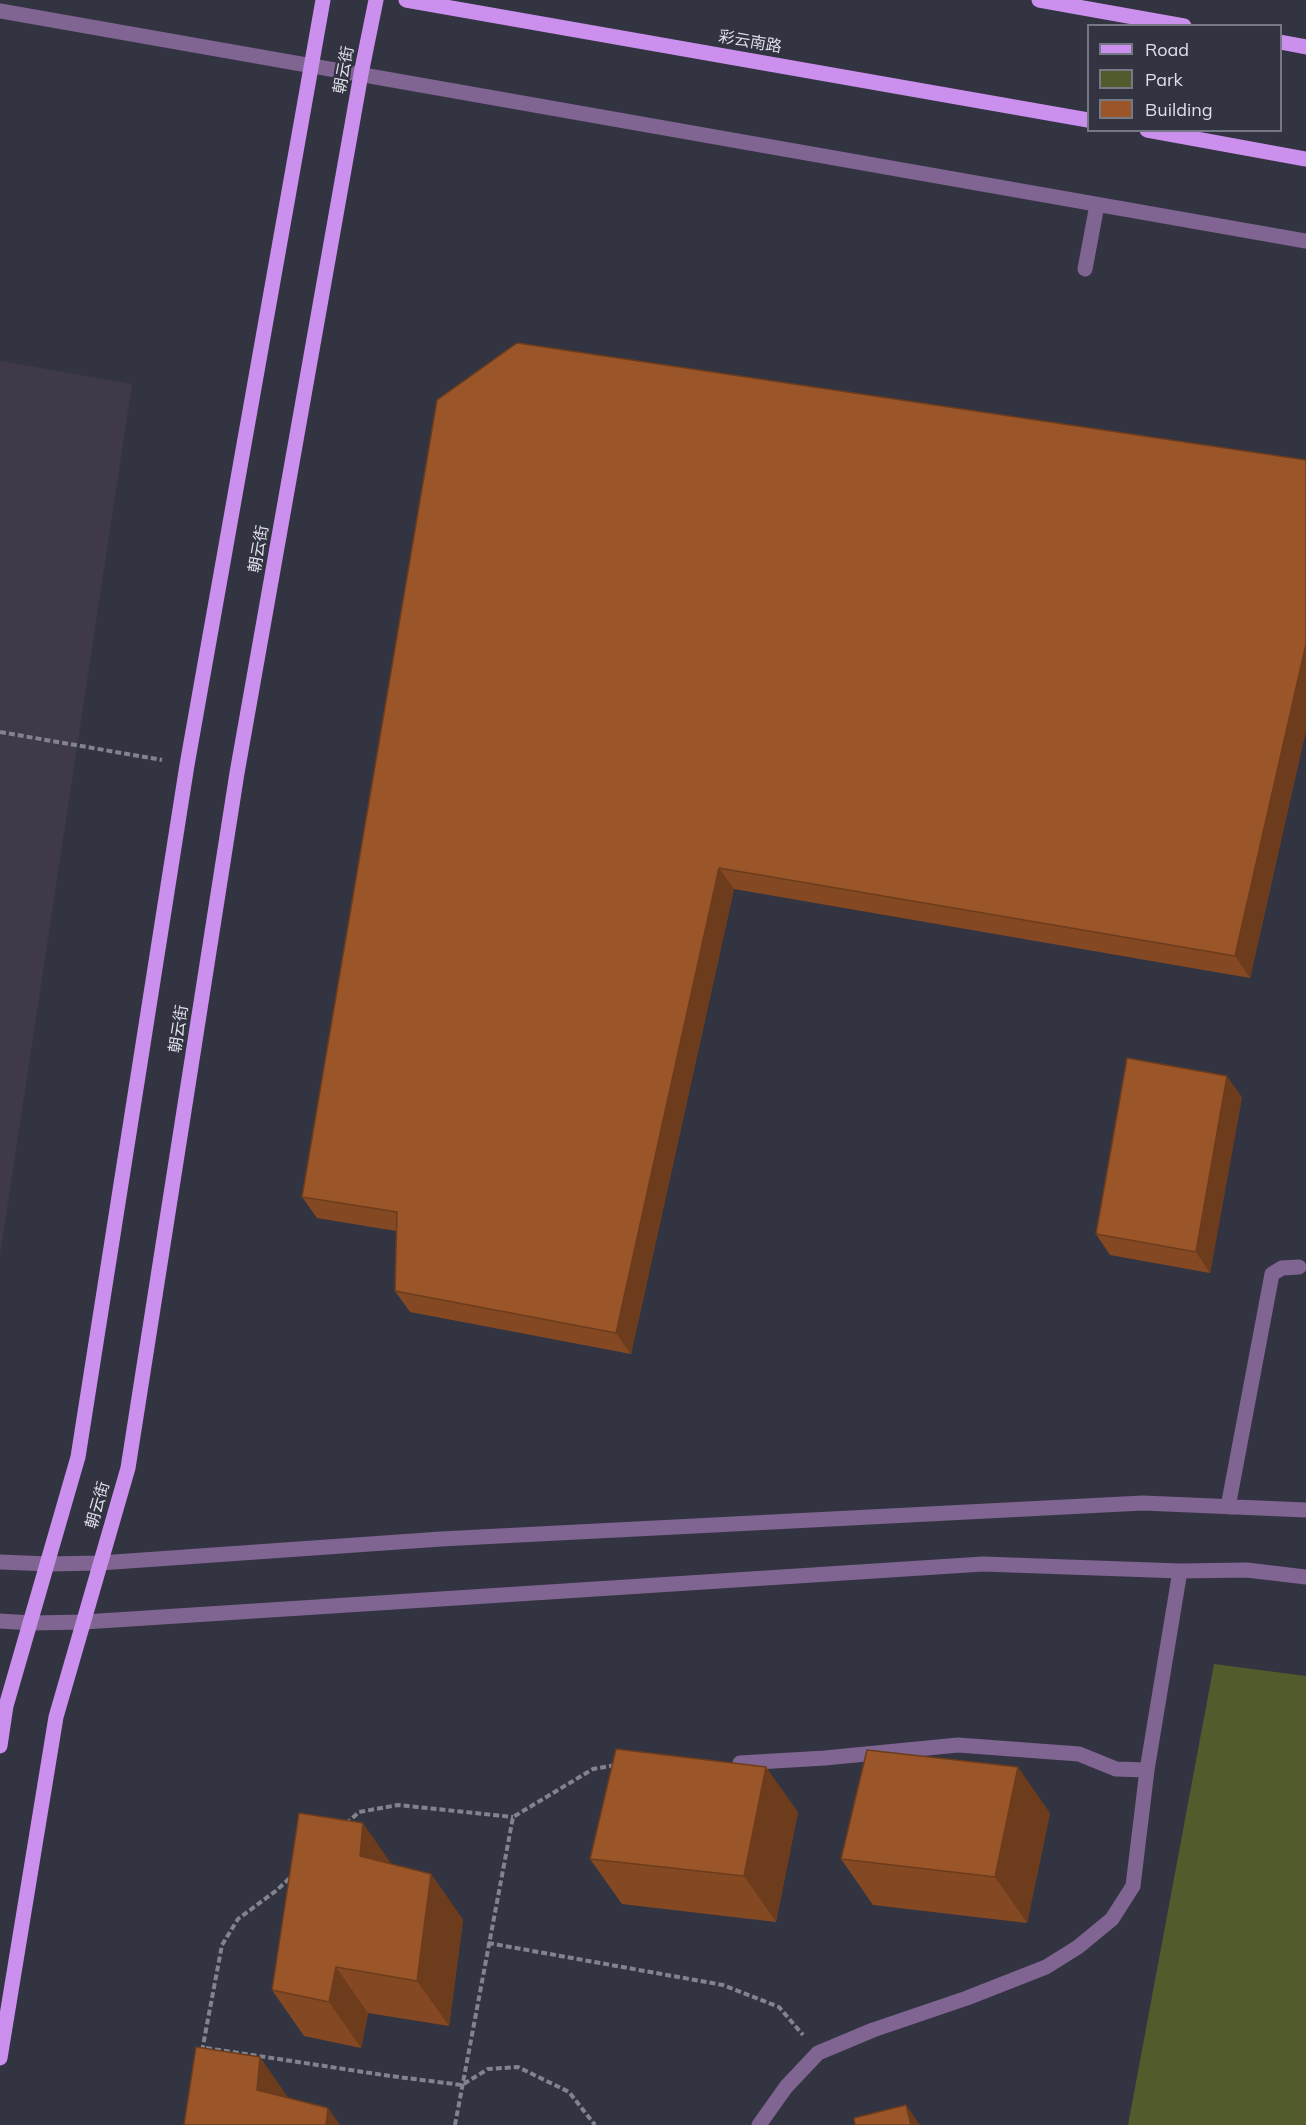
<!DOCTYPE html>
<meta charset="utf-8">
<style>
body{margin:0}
#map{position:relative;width:1306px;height:2125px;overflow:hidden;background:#323442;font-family:Mulish,sans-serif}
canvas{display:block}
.legend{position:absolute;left:1087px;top:24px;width:195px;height:108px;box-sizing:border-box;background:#323442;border:2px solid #777885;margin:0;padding:8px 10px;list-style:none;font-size:18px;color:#dedfe9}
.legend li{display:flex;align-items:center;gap:12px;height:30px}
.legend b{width:30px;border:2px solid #777885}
</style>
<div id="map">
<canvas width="1306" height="2125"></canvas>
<ul class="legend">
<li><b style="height:8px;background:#cb90ed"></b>Road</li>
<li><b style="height:16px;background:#515b2b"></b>Park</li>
<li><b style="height:16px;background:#9a5529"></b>Building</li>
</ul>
</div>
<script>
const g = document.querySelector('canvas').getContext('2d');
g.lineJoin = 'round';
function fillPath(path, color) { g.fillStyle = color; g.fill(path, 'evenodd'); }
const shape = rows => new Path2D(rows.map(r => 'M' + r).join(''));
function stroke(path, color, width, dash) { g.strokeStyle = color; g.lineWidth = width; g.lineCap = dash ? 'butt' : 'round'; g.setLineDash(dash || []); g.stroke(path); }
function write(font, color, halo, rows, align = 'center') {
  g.font = font + ' Mulish,"Noto Sans SC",sans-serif'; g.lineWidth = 4.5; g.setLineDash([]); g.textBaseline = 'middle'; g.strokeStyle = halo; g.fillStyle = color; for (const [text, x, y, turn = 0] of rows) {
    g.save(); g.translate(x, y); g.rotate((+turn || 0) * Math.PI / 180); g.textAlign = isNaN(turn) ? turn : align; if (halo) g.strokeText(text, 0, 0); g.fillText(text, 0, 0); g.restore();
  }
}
fillPath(shape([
 [0,361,132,384,0,1255]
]), '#403949');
fillPath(shape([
 [1214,1664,1306,1676,1306,2125,1128,2125]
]), '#515b2b');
stroke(shape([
 [0,732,162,760],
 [346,1824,359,1812,398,1805,513,1817],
 [488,1943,723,1985,779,2007,803,2035],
 [206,2048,390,2076,462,2085,488,2069,518,2067,569,2092,595,2125],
 [202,2051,222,1945,238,1919,277,1890,293,1875],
 [455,2125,513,1817,593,1769,616,1765]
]), '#82838f', 4, [6, 3]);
stroke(shape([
 [0,11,1306,241],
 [1085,269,1097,205],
 [1228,1507,1272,1274,1282,1268,1299,1267],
 [0,1562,49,1564,100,1563,441,1539,1143,1503,1306,1510],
 [0,1621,32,1623,84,1622,983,1564,1180,1571,1247,1570,1306,1577],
 [740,1763,825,1758,958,1745,1079,1754,1116,1769,1147,1770],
 [759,2125,786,2087,818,2053,873,2030,967,1998,1046,1967,1078,1947,1112,1919,1133,1886,1147,1770,1180,1571]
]), '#806491', 15);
stroke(shape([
 [406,0,1088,120],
 [1039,0,1184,26],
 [1280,42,1306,47],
 [1147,130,1306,159],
 [0,1746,6,1706,78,1457,187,765,323,0],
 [0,2058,56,1717,128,1468,237,773,361,74,376,0]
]), '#cb90ed', 15);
fillPath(shape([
 [437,400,1306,460,1306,730,1250,978,734,889,631,1354,410,1312,395,1291,396,1231,317,1218,302,1197],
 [1242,1097,1210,1273,1110,1255,1096,1234],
 [798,1812,776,1922,622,1904,590,1859],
 [1050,1813,1027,1923,873,1905,841,1859],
 [392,1864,431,1874,463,1920,449,2026,368,2013,361,2048,304,2036,272,1990]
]), '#844923');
fillPath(shape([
 [1306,644,1306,730,1250,978,1235,956],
 [719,868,734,889,631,1354,616,1333],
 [1227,1076,1242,1097,1210,1273,1196,1252],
 [766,1767,798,1812,776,1922,744,1876],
 [1018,1767,1050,1813,1027,1923,995,1877],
 [363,1823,395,1869,360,1856],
 [431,1874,463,1920,449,2026,417,1981],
 [336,1967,368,2013,361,2048,329,2002],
 [260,2057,292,2103,257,2090],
 [906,2105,920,2125,911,2125],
 [328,2108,340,2125,326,2125]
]), '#6c3c1d');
const building = shape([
 [517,343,1306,460,1306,644,1235,956,719,868,616,1333,395,1291,397,1212,302,1197,437,400,517,343],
 [1127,1058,1227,1076,1196,1252,1096,1234,1127,1058],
 [616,1749,766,1767,744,1876,590,1859,616,1749],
 [867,1750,1018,1767,995,1877,841,1859,867,1750],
 [299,1813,363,1823,360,1856,431,1874,417,1981,336,1967,329,2002,272,1990,299,1813],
 [196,2047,260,2057,257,2090,328,2108,326,2125,184,2125,196,2047],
 [906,2105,911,2125,855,2125,854,2118,906,2105]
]);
fillPath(building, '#9a5529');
stroke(building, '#6c3c1d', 1.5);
write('16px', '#dedfe9', '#323442', [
 ["彩云南路",750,42,10],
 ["朝云街",344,70,-79],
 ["朝云街",259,549,-80],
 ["朝云街",179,1029,-81],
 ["朝云街",98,1505,-74]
]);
</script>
